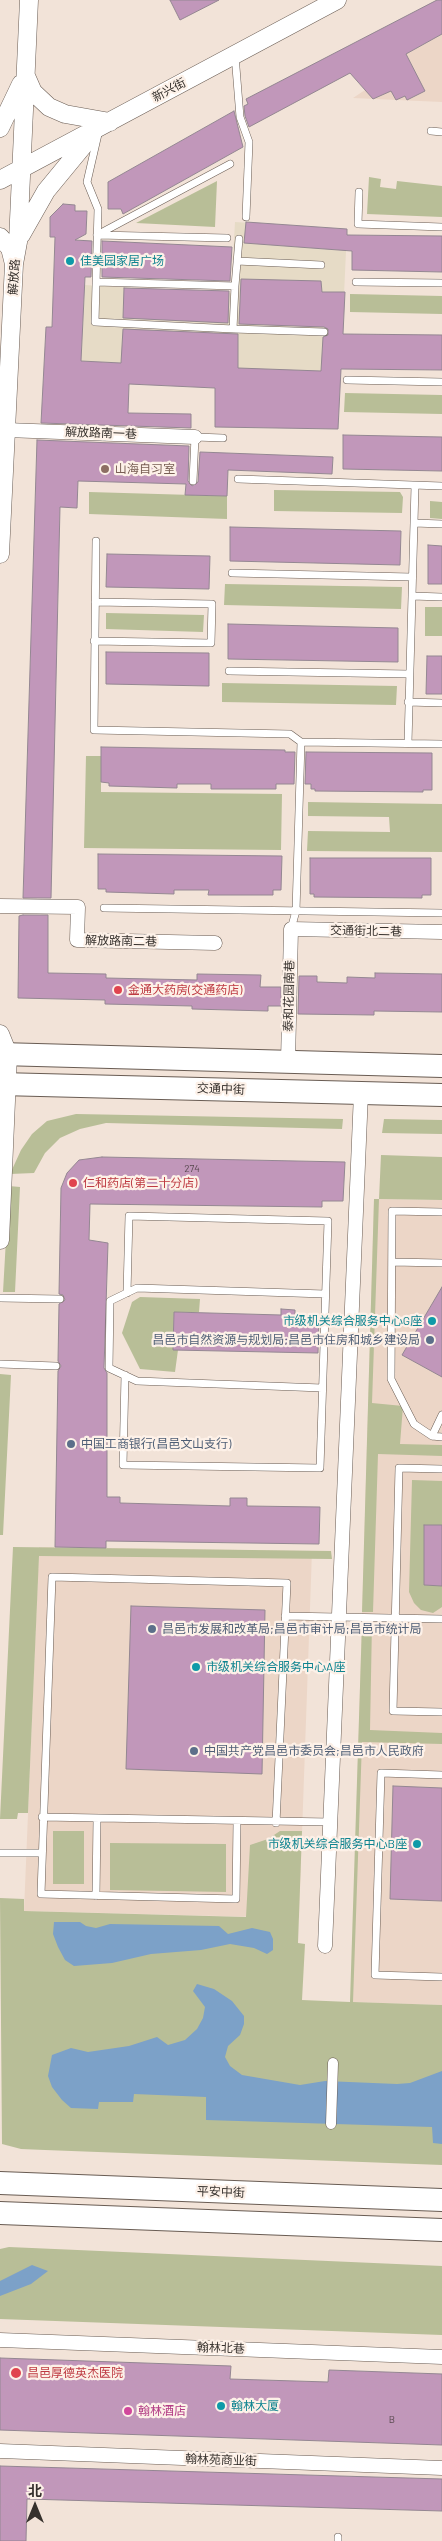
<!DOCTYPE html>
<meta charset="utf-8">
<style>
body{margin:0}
#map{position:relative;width:442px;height:2541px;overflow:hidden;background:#f2e3d8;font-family:Barlow,"Noto Sans SC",sans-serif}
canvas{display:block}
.north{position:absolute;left:10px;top:2481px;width:50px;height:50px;-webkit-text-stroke:4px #fdf1e8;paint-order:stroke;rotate:0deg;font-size:14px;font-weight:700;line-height:20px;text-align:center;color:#36312d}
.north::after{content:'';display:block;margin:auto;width:18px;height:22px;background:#36312d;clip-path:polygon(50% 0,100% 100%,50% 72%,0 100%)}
</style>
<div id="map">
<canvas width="442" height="2541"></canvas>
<div class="north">北</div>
</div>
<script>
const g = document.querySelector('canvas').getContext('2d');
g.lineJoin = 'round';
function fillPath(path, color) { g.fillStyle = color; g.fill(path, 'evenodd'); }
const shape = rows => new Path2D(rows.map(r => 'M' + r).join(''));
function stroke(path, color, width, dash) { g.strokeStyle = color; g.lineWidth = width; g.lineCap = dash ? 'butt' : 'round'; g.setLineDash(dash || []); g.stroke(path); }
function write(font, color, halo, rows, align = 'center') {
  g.font = font + ' Barlow,"Noto Sans SC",sans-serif'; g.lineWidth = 4.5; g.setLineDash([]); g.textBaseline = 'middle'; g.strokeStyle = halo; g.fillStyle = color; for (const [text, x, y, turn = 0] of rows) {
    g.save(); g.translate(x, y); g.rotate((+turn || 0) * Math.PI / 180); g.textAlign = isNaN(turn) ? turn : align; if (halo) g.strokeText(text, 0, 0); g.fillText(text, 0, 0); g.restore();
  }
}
fillPath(shape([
 [437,0,442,0,442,102,353,98,365,90,356,70,257,123,246,99],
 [374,1199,442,1200,442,2005,351,2002],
 [39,1547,312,1551,299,1918,24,1911]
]), '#ecd6c7');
fillPath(shape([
 [235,222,347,229,339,405,230,368,81,361,85,285,231,293]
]), '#e6dbc6');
fillPath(shape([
 [369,177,381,179,380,187,396,189,397,181,442,186,442,217,367,214],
 [217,181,215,227,136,223],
 [350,294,442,296,442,314,350,312],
 [345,393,442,395,442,414,344,412],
 [274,490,400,492,403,497,402,513,274,511],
 [89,492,227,496,227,519,89,514],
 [430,501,442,502,442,519,430,518],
 [225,584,402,587,401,609,224,605],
 [425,607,442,607,442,636,425,636],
 [106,613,204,615,203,632,106,629],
 [222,683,397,686,396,705,222,702],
 [86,756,101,756,101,792,282,794,281,850,84,848],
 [308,802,442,804,442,852,307,851,308,831,390,832,389,817,308,816],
 [76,1114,343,1119,342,1129,106,1123,80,1129,60,1138,45,1153,34,1173,10,1174,21,1150,32,1134,47,1121],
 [384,1119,442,1120,442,1134,382,1133],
 [381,1155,442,1157,442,1200,379,1199,372,1403,403,1406,400,1444,442,1445,442,1456,378,1454,373,1612,362,1612,374,1199,379,1199],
 [9,1186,20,1187,15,1292,3,1292],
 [140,1297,200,1299,199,1312,174,1312,173,1350,178,1350,175,1372,140,1369,122,1333,132,1302],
 [0,1374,11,1375,3,1535,0,1535],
 [412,1480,442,1481,442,1525,424,1525,424,1585,442,1586,442,1607,433,1613,421,1610,414,1603,409,1592],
 [13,1547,331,1551,332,1559,39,1556,28,1813,18,1813,17,1819,0,1819],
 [362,1623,372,1623,370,1730,442,1733,442,1744,362,1742,353,2002,442,2005,442,2165,45,2150,21,2149,2,2144,0,1898,24,1899,24,1911,246,1917,250,1845,268,1839,280,1831,302,1831,298,1943,305,1944,302,2000,350,2002],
 [53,1831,84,1831,84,1884,53,1884],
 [110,1843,226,1844,226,1892,110,1890],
 [9,2247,442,2266,442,2335,0,2319,0,2249]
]), '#b8be97');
fillPath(shape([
 [54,1922,80,1922,86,1926,96,1928,110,1924,219,1926,228,1934,252,1928,270,1932,273,1939,273,1950,267,1954,254,1948,230,1944,201,1950,151,1954,112,1963,74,1966,65,1960,58,1947,53,1934],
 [197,1984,214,1989,232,2001,244,2016,244,2024,240,2035,228,2046,225,2057,230,2066,242,2075,300,2085,325,2081,397,2084,410,2083,442,2071,442,2144,433,2143,432,2127,206,2120,206,2097,134,2094,133,2102,99,2102,98,2109,71,2108,62,2100,52,2087,48,2076,52,2055,71,2048,88,2052,129,2046,157,2037,168,2045,185,2040,197,2029,203,2018,205,2007,193,1991],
 [32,2265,48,2271,31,2284,0,2296,0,2281]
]), '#7ca1c8');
const building = shape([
 [170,0,219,0,180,20,170,0],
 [437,0,442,0,442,34,406,54,425,91,407,100,405,96,396,100,391,91,373,99,350,73,249,127,245,116,244,106,248,104,246,99,437,0],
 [234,111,243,147,123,214,121,209,108,209,108,182,234,111],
 [63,204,75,205,75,211,87,211,86,234,75,240,92,241,91,277,85,277,81,361,121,363,123,329,238,334,238,368,321,371,323,337,328,335,328,329,324,327,239,324,241,279,321,281,322,292,345,292,343,334,442,335,442,370,341,369,338,429,215,427,215,388,129,384,128,413,191,414,191,428,41,423,46,327,52,327,55,237,50,237,50,217,63,204],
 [246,222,347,229,347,235,442,236,442,272,352,270,352,251,244,243,246,222],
 [102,241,232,247,230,281,102,277,102,241],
 [124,288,229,291,228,323,123,318,124,288],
 [343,435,442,437,442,471,343,469,343,435],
 [37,440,189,446,188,481,192,486,198,482,200,452,333,457,332,474,228,470,227,496,185,495,186,484,78,481,77,508,60,507,51,898,23,898,37,440],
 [230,527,401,531,400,565,230,561,230,527],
 [428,545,442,546,442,584,428,584,428,545],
 [107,554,210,556,209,589,106,587,107,554],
 [228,624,398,628,398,662,228,659,228,624],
 [106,652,209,653,209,686,106,684,106,652],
 [427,656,442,656,442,694,426,694,427,656],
 [101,747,285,750,285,752,295,752,294,784,276,784,276,789,211,789,211,784,177,784,177,788,109,786,109,783,101,782,101,747],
 [306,752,432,753,432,790,423,790,423,792,315,791,315,789,311,789,311,784,305,784,306,752],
 [98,854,282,856,281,890,273,890,273,895,208,895,209,890,174,890,174,894,106,892,106,889,98,889,98,854],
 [310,858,431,858,431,895,422,895,422,898,314,897,314,894,310,894,310,858],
 [23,915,48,915,48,973,106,974,106,978,197,980,197,974,261,975,260,987,281,987,281,1006,268,1006,268,1011,192,1009,192,1006,105,1004,105,1000,18,998,19,916,23,915],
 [375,973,442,974,442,1012,374,1011,374,1015,298,1014,299,976,317,976,317,982,347,983,347,977,375,978,375,973],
 [102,1157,345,1162,343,1201,322,1201,322,1207,90,1204,89,1240,108,1243,104,1368,107,1373,107,1497,120,1497,120,1503,230,1506,230,1498,247,1498,247,1506,320,1507,319,1544,106,1541,106,1548,55,1547,58,1371,61,1366,58,1361,59,1304,65,1300,63,1295,59,1294,61,1188,67,1173,79,1160,102,1157],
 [442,1287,442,1377,402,1355,442,1287],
 [281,1309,295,1310,295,1316,319,1316,318,1353,173,1350,174,1312,281,1315,281,1309],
 [424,1525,442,1525,442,1586,424,1585,424,1525],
 [131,1606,265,1610,262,1774,126,1769,131,1606],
 [393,1786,442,1788,442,1901,390,1899,393,1786],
 [0,2358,231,2366,230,2379,328,2382,329,2370,442,2374,442,2445,0,2430,0,2358],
 [0,2466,442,2479,442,2511,27,2499,26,2541,0,2541,0,2466]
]);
fillPath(building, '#c197ba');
stroke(building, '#948792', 1);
const service = shape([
 [235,55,240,117,249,142,246,217],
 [99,130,87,182,98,209,95,322,233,329],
 [431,131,442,132],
 [359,192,358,224,442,227],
 [97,235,230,164],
 [98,235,227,238],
 [237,261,321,265],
 [96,282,235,286,233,329,324,332],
 [356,282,442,283],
 [235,286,239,239],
 [347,380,442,382],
 [238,479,442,486],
 [193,481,195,437,223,438],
 [414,523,442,524],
 [96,541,94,730,290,734,301,742,442,744],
 [232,573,412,577],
 [412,596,442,597],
 [94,641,211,643,212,604,95,602],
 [229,671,409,674],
 [408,702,442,703],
 [408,743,415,486],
 [104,908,442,913],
 [291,929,296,911,301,742],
 [442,1212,392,1211,391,1379,414,1424,432,1436,442,1437],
 [392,1262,442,1263],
 [0,1298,60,1299],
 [0,1364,56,1366],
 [125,1375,123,1465,320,1468,328,1221,129,1216,127,1293],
 [322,1388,137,1381,109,1368,110,1301,137,1288,325,1294],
 [432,1436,442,1415],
 [442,1469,399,1468,393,1711,442,1712],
 [285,1616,442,1619],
 [442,1775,381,1773,375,1975,442,1977],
 [42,1817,330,1822],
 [237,1822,236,1899,41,1894,52,1577,287,1583,276,1823],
 [0,1853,41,1853],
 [96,1896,97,1819],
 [338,2537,338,2541]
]);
const pedestrian = shape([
 [331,2124,333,2063]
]);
const minor = shape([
 [6,430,195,437],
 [0,906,78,907,77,940,215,943],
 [288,1062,291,929,442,932],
 [325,1946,361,1093],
 [0,2340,442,2357],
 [0,2451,442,2468]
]);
const tertiary = shape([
 [26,76,33,92,49,107,65,114,110,122],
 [0,128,21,84],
 [0,180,337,0],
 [21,235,46,191,88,140],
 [0,237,10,248,14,264],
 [0,554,14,264,18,242,29,0],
 [0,1034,8,1054,0,1240]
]);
const primary = shape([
 [0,1054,442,1066],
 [0,1084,442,1095],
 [0,2183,442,2200],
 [0,2213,442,2230]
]);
stroke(service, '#695c53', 8);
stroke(pedestrian, '#695c53', 11);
stroke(minor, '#695c53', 15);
stroke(tertiary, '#695c53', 19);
stroke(primary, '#695c53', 24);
stroke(service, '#fff', 7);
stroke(pedestrian, '#fff', 10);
stroke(minor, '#fff', 14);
stroke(tertiary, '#fff', 18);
stroke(primary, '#fff', 22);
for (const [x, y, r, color] of [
 [70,261,5,"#0f9aa8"],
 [105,469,5,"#8d6e63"],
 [118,990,5,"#e0444e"],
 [73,1183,5,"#e0444e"],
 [432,1321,5,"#0f9aa8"],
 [430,1340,5,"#5c6f8a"],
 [71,1444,5,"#5c6f8a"],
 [152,1629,5,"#5c6f8a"],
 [196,1667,5,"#0f9aa8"],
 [194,1751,5,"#5c6f8a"],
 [417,1844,5,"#0f9aa8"],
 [16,2373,6,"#e0444e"],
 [221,2406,5,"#0f9aa8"],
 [128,2411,5,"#d1479c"]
]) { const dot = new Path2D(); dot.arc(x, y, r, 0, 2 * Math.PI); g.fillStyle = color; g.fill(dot); stroke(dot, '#fdf1e8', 2); }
write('10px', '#594a50', null, [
 ["274",192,1169],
 ["B",392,2420]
]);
write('12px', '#36312d', '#fdf1e8', [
 ["新兴街",169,90,-28],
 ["解放路",14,277,-86],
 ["解放路南一巷",101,433,2],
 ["交通街北二巷",366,931,1],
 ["解放路南二巷",121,941,1],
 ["泰和花园南巷",289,996,-89],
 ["交通中街",221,1089,2],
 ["平安中街",221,2192,2],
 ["翰林北巷",221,2348,2],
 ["翰林苑商业街",221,2460,2]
]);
write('12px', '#0d838f', '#fdf1e8', [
 ["佳美园家居广场",80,261],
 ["市级机关综合服务中心G座",422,1321,"right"],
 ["市级机关综合服务中心A座",206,1667],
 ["市级机关综合服务中心B座",407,1844,"right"],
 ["翰林大厦",231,2406]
], 'left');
write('12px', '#785e54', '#fdf1e8', [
 ["山海自习室",115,469]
], 'left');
write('12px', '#be3a42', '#fdf1e8', [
 ["金通大药房(交通药店)",128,990],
 ["仁和药店(第二十分店)",83,1183],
 ["昌邑厚德英杰医院",27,2373]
], 'left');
write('12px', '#4e5e75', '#fdf1e8', [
 ["昌邑市自然资源与规划局;昌邑市住房和城乡建设局",420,1340,"right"],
 ["中国工商银行(昌邑文山支行)",81,1444],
 ["昌邑市发展和改革局;昌邑市审计局;昌邑市统计局",162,1629],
 ["中国共产党昌邑市委员会;昌邑市人民政府",204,1751]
], 'left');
write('12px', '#b23c85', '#fdf1e8', [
 ["翰林酒店",138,2411]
], 'left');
</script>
